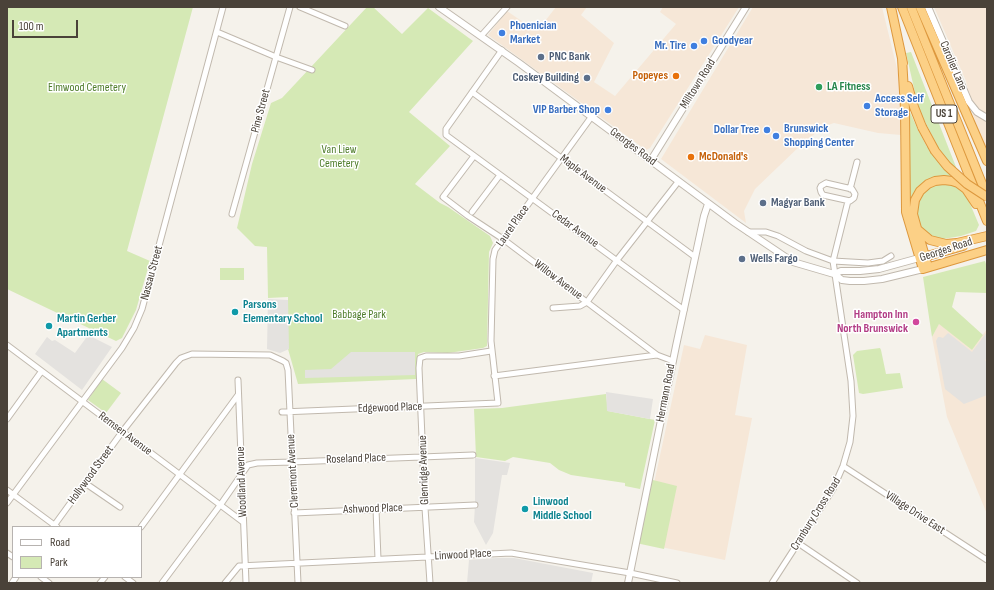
<!DOCTYPE html>
<style>
body{margin:0}
#map{position:relative;width:994px;height:590px;overflow:hidden;background:#f5f2eb;font-family:"Sofia Sans Condensed",sans-serif}
canvas{display:block}
.frame{position:absolute;inset:0;border:8px solid #4a4239;pointer-events:none}
.legend{position:absolute;left:12px;top:526px;width:130px;height:52px;box-sizing:border-box;background:#fff;border:1px solid #b7b3b0;margin:0;padding:5px 7px;list-style:none;font-size:12px;color:#4a4239}
.legend li{display:flex;align-items:center;gap:8px;height:20px}
.legend b{width:20px;border:1px solid #b7b3b0}
.scale{position:absolute;left:12px;top:20px;width:66px;height:18px;box-sizing:border-box;border:2px solid #4a4239;border-top:0;padding-left:5px;font-size:12px;line-height:14px;white-space:nowrap;color:#4a4239;-webkit-text-stroke:3px #fff;paint-order:stroke}
</style>
<div id="map">
<canvas width="994" height="590"></canvas>
<div class="frame"></div>
<ul class="legend">
<li><b style="height:5px;background:#fff"></b>Road</li>
<li><b style="height:11px;background:#d5e9b5"></b>Park</li>
</ul>
<div class="scale">100 m</div>
</div>
<script>
const g = document.querySelector('canvas').getContext('2d');
g.lineJoin = 'round';
function fillPath(path, color) { g.fillStyle = color; g.fill(path, 'evenodd'); }
const shape = rows => new Path2D(rows.map(r => 'M' + r).join(''));
function stroke(path, color, width, dash) { g.strokeStyle = color; g.lineWidth = width; g.lineCap = dash ? 'butt' : 'round'; g.setLineDash(dash || []); g.stroke(path); }
function write(font, color, halo, rows, align = 'center') {
  g.font = font + ' "Sofia Sans Condensed",sans-serif'; g.lineWidth = 3; g.setLineDash([]); g.textBaseline = 'middle'; g.strokeStyle = halo; g.fillStyle = color; for (const [text, x, y, turn = 0] of rows) {
    g.save(); g.translate(x, y); g.rotate((+turn || 0) * Math.PI / 180); g.textAlign = isNaN(turn) ? turn : align; if (halo) g.strokeText(text, 0, 0); g.fillText(text, 0, 0); g.restore();
  }
}
fillPath(shape([
 [556,7,587,7,581,15,614,43,594,82,615,96,676,24,660,12,663,7,739,7,650,148,646,150,488,35,507,11,523,22,538,30],
 [753,7,882,7,901,85,901,135,878,133,834,123,825,126,803,143,755,189,744,211,746,223,661,159],
 [934,7,987,7,987,150,982,141,973,115,966,81],
 [939,323,972,350,987,329,987,514,947,417,932,337],
 [705,335,747,345,735,415,752,418,725,560,641,543,684,345,700,349]
]), '#f6e7d7');
fillPath(shape([
 [7,7,193,7,127,251,150,261,136,310,122,338,116,341,7,289],
 [367,7,373,7,402,34,428,8,473,41,409,112,450,146,415,184,440,203,448,207,490,236,493,243,489,252,487,346,483,348,448,353,424,352,418,354,416,379,298,384,288,349,288,297,268,298,267,247,255,246,237,228,252,164,271,103,282,98],
 [911,52,956,167,950,176,930,178,916,190,908,205,909,110,918,130,927,147,936,143,919,110,906,53],
 [941,183,957,186,962,191,968,199,979,225,976,231,961,236,937,240,928,236,919,226,916,215,919,198,927,188],
 [985,261,987,267,987,293,956,292,952,307,983,335,972,350,939,324,932,337,923,277],
 [220,268,244,268,244,280,220,280],
 [880,348,881,350,886,374,900,373,903,388,863,394,859,393,853,355,857,351],
 [102,379,121,393,106,413,88,400],
 [606,394,608,411,655,420,640,489,625,486,625,483,571,475,559,470,550,463,513,457,505,461,476,457,474,409,502,408],
 [649,479,677,486,664,549,636,543]
]), '#d5e9b5');
fillPath(shape([
 [268,299,288,300,289,349,280,353,267,349],
 [78,330,112,347,82,390,35,354,47,337,52,341,55,340,75,353,86,338,77,333],
 [987,332,987,358,985,360,987,362,987,395,964,404,945,389,936,341,938,337,940,337,943,338,948,333,972,352],
 [351,352,415,352,415,375,305,378,305,370,331,369],
 [606,392,653,399,650,419,607,411],
 [475,458,510,463,507,475,502,475,493,533,486,545,474,522,475,505],
 [497,558,514,558,593,573,591,583,467,583,469,560]
]), '#e4e2df');
const minor = shape([
 [300,7,345,26],
 [217,32,276,57,312,70],
 [481,36,507,7],
 [502,50,446,129,446,135,684,310],
 [472,92,695,257],
 [474,156,443,197,468,216,503,239,657,355,673,361],
 [826,183,852,189,855,194,854,198,850,201,823,195,821,192,820,188,821,186,826,183],
 [850,189,857,162],
 [472,212,500,175],
 [232,214,290,7],
 [748,232,766,232,778,236,806,251,833,261,868,263,883,261,891,256],
 [553,308,580,306,587,302,617,260,678,182],
 [7,345,243,522],
 [494,376,657,355],
 [238,380,246,583],
 [282,412,498,403,491,341,493,259,495,250,592,116],
 [7,419,41,372],
 [843,466,987,560],
 [85,483,120,507],
 [7,490,57,527],
 [7,503,122,348,134,328,142,309,223,7],
 [376,509,378,559],
 [294,513,475,505],
 [53,527,122,432,176,363,181,358,192,354,270,355,283,361,286,363,288,370,298,583],
 [141,527,238,395],
 [798,543,857,583],
 [7,553,13,557],
 [41,577,49,583],
 [125,577,133,583],
 [12,583,16,577],
 [100,583,105,577],
 [162,583,221,504,248,465,257,463,292,462,473,455],
 [225,583,239,566,511,553,630,573,677,583],
 [430,583,425,508,419,368,420,358,426,356,459,356,491,351],
 [772,583,833,489,843,466,850,442,853,416,851,381,833,261,848,201]
]);
const tertiary = shape([
 [439,7,519,63,735,223,793,262,834,274,842,280,850,281,864,281,882,279,923,269],
 [928,7,969,102,977,112,987,118],
 [651,160,746,7],
 [834,274,841,271,860,271,879,269,919,258],
 [628,583,676,346,704,216,708,204]
]);
const trunk = shape([
 [891,7,903,63],
 [902,7,987,221],
 [911,7,987,196],
 [920,7,987,161],
 [902,58,905,109,906,212,923,269,987,250],
 [908,86,914,107,922,127],
 [917,229,930,240,946,244,957,243,987,236],
 [920,258,963,246],
 [928,267,913,214,915,200,920,191,928,184,935,181,944,180,952,181,958,183,966,189,976,204]
]);
stroke(minor, '#c1b9ae', 7);
stroke(tertiary, '#c1b9ae', 8);
stroke(trunk, '#dd983e', 10);
stroke(minor, '#fff', 5);
stroke(tertiary, '#fff', 6);
stroke(trunk, '#fcd086', 8);
const trunkBridge = shape([
 [922,127,935,151,947,166,967,184,987,197]
]);
stroke(trunkBridge, '#dd983e', 10, []);
stroke(trunkBridge, '#fcd086', 8);
for (const [x, y, r, color] of [
 [502,33,4,"#3f7fe0"],
 [704,41,4,"#3f7fe0"],
 [694,46,4,"#3f7fe0"],
 [541,57,4,"#5c6f8a"],
 [676,76,4,"#e8710a"],
 [587,78,4,"#5c6f8a"],
 [819,87,4,"#2e9e5b"],
 [867,106,4,"#3f7fe0"],
 [608,110,4,"#3f7fe0"],
 [767,130,4,"#3f7fe0"],
 [776,136,4,"#3f7fe0"],
 [691,157,4,"#e8710a"],
 [763,203,4,"#5c6f8a"],
 [742,259,4,"#5c6f8a"],
 [235,312,4,"#0f9aa8"],
 [916,322,4,"#d1479c"],
 [49,326,4,"#0f9aa8"],
 [525,509,4,"#0f9aa8"]
]) { const dot = new Path2D(); dot.arc(x, y, r, 0, 2 * Math.PI); g.fillStyle = color; g.fill(dot); stroke(dot, '#fff', 1.5); }
for (const [x, y, w] of [
 [944,114,26]
]) { const box = new Path2D(); box.roundRect(x - w / 2, y - 9, w, 18, 3); g.fillStyle = '#fff'; g.fill(box); stroke(box, '#4a4239', 1); }
write('bold 11px', '#4a4239', null, [
 ["US 1",944,114]
]);
write('bold 12px', '#366cbe', '#fff', [
 ["Phoenician",510,26],
 ["Market",510,40],
 ["Goodyear",712,41],
 ["Mr. Tire",686,46,"right"],
 ["Access Self",875,99],
 ["Storage",875,113],
 ["VIP Barber Shop",600,110,"right"],
 ["Brunswick",784,129],
 ["Shopping Center",784,143],
 ["Dollar Tree",759,130,"right"]
], 'left');
write('bold 12px', '#4e5e75', '#fff', [
 ["PNC Bank",549,57],
 ["Coskey Building",579,78,"right"],
 ["Magyar Bank",771,203],
 ["Wells Fargo",750,259]
], 'left');
write('12px', '#4a4239', '#fff', [
 ["Carolier Lane",953,66,67],
 ["Milltown Road",698,84,-58],
 ["Pine Street",261,111,-75],
 ["Georges Road",633,147,37],
 ["Maple Avenue",583,174,37],
 ["Laurel Place",513,226,-55],
 ["Cedar Avenue",575,229,36],
 ["Georges Road",946,250,-18],
 ["Nassau Street",152,273,-75],
 ["Willow Avenue",558,280,37],
 ["Hermann Road",666,393,-79],
 ["Edgewood Place",390,408,-2],
 ["Remsen Avenue",125,434,37],
 ["Roseland Place",356,459,-2],
 ["Glenridge Avenue",424,470,-92],
 ["Cleremont Avenue",293,471,-93],
 ["Hollywood Street",91,475,-54],
 ["Woodland Avenue",242,482,-92],
 ["Ashwood Place",373,509,-2],
 ["Village Drive East",915,513,33],
 ["Cranbury Cross Road",816,514,-58],
 ["Linwood Place",463,555,-3]
]);
write('bold 12px', '#c56008', '#fff', [
 ["Popeyes",668,76],
 ["McDonald's",699,157,"left"]
], 'right');
write('bold 12px', '#27864d', '#fff', [
 ["LA Fitness",827,87]
], 'left');
write('12px', '#4f7d2b', '#fff', [
 ["Elmwood Cemetery",87,88],
 ["Van Liew",339,150],
 ["Cemetery",339,164],
 ["Babbage Park",359,315]
]);
write('bold 12px', '#0d838f', '#fff', [
 ["Parsons",243,305],
 ["Elementary School",243,319],
 ["Martin Gerber",57,319],
 ["Apartments",57,333],
 ["Linwood",533,502],
 ["Middle School",533,516]
], 'left');
write('bold 12px', '#b23c85', '#fff', [
 ["Hampton Inn",908,315],
 ["North Brunswick",908,329]
], 'right');
</script>
